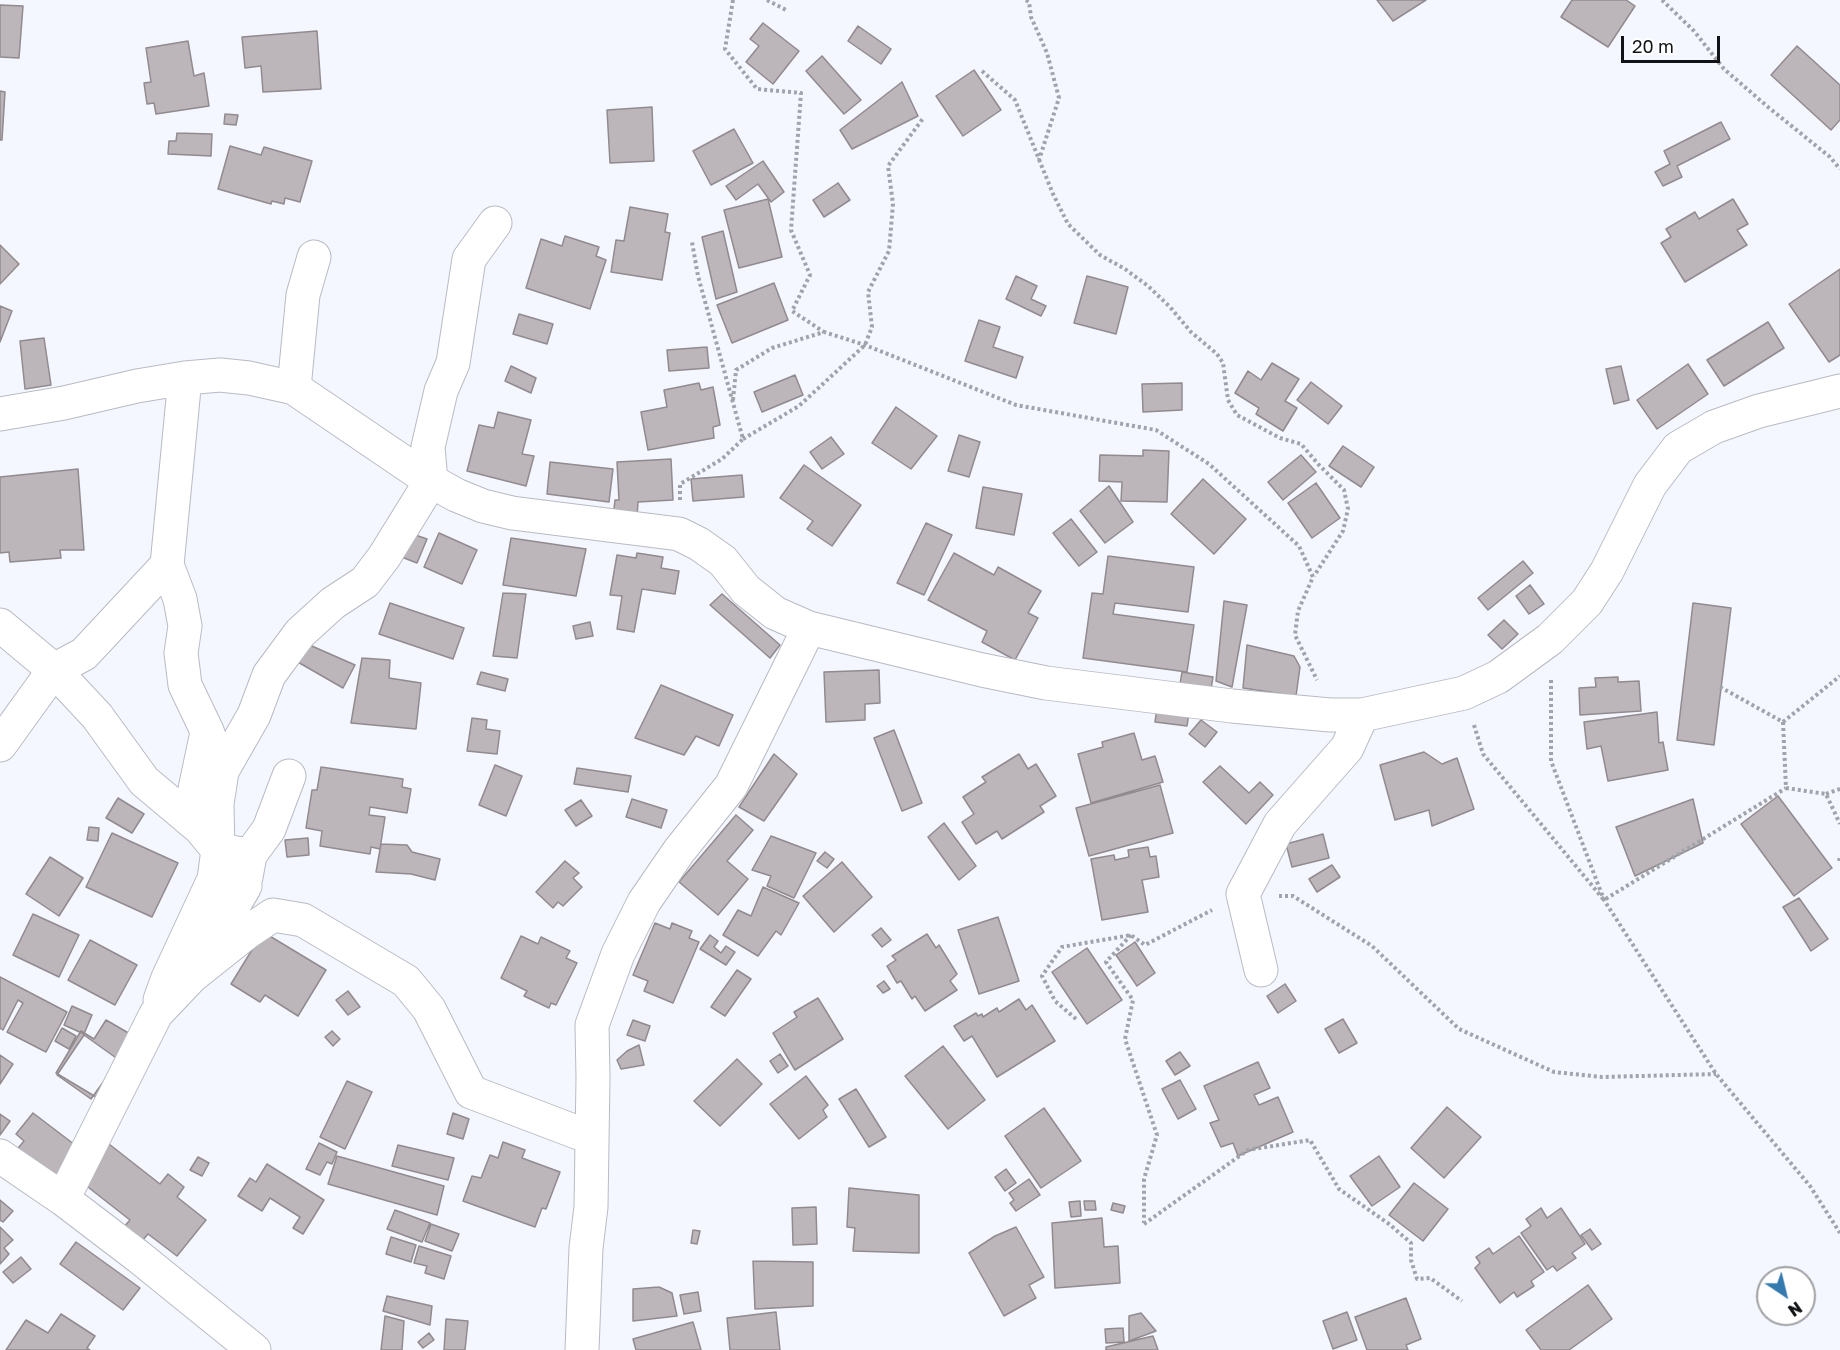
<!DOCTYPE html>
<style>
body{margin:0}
#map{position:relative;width:1840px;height:1350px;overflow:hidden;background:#f4f7ff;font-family:"Golos Text",sans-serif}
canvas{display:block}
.north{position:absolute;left:1756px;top:1266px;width:60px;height:60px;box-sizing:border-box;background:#fff;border:2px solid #a0a1a2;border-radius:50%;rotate:145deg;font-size:16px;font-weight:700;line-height:24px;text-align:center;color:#121316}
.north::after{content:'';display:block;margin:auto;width:21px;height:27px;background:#347aaf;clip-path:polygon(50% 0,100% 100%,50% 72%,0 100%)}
.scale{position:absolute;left:1621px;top:36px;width:99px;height:27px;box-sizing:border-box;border:3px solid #121316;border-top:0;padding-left:8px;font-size:18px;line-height:21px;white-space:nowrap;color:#121316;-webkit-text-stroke:4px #fff;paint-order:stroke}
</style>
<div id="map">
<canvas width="1840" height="1350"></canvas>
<div class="north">N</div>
<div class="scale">20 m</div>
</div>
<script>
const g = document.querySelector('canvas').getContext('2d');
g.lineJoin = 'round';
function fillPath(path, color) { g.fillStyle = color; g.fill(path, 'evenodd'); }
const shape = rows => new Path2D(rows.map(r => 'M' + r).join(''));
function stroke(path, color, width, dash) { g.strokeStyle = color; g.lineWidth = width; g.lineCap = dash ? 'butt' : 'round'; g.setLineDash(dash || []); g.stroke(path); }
const building = shape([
 [1377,0,1426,0,1393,21,1377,0],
 [1572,0,1626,0,1635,6,1608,47,1561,17,1572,0],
 [0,5,23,6,19,58,0,57,0,5],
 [763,23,799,51,773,84,746,62,759,46,750,39,763,23],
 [858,26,891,49,881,64,848,41,858,26],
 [317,31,321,89,263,92,261,66,245,68,242,37,317,31],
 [188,41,194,76,204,73,209,106,156,114,154,103,147,104,144,83,151,82,146,48,188,41],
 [1797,46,1840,85,1840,120,1831,130,1771,75,1797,46],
 [822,56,861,100,844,114,806,71,822,56],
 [974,70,1001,110,963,136,936,96,974,70],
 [902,82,918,116,852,149,840,130,902,82],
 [0,91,5,92,2,140,0,140,0,91],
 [652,107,654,161,610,163,607,110,652,107],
 [225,114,238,115,236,125,224,124,225,114],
 [1721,122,1730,139,1677,166,1682,177,1663,186,1655,172,1670,164,1664,151,1721,122],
 [734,129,753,163,711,185,693,151,734,129],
 [177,133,212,134,211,156,168,154,169,141,176,141,177,133],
 [230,146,261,155,264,147,312,161,300,202,285,198,284,204,272,201,271,204,218,189,230,146],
 [763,161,784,192,771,202,758,184,736,200,726,186,763,161],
 [838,183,850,200,824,217,813,200,838,183],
 [768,199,782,257,739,268,724,210,768,199],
 [1733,199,1748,224,1737,230,1747,245,1685,282,1661,243,1671,237,1666,229,1695,212,1699,219,1733,199],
 [630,207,668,214,665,232,670,233,662,280,611,272,616,240,624,241,630,207],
 [723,231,737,292,716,299,702,237,723,231],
 [565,236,599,247,596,256,606,260,590,309,526,288,541,239,562,246,565,236],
 [0,245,19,264,0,284,0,245],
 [1840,269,1840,355,1829,362,1789,304,1840,269],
 [1016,276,1037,286,1031,299,1046,306,1041,316,1006,299,1016,276],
 [1087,276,1128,287,1116,334,1074,323,1087,276],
 [774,283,788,320,732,343,717,305,774,283],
 [0,306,12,311,0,342,0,306],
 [519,314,553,324,547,344,513,334,519,314],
 [979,320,1000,327,993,347,1023,357,1016,378,965,361,979,320],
 [1768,322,1784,348,1724,386,1707,360,1768,322],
 [44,338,51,385,25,389,20,341,44,338],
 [707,347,709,368,669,371,667,350,707,347],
 [1272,363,1299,379,1285,401,1297,408,1283,431,1256,414,1259,408,1235,393,1248,371,1261,380,1272,363],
 [1688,364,1708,394,1657,429,1637,400,1688,364],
 [511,366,536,378,531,393,505,381,511,366],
 [1621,366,1629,400,1614,404,1606,369,1621,366],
 [795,375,803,395,762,412,754,392,795,375],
 [1311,382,1342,406,1328,424,1297,400,1311,382],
 [699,383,701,390,713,387,720,425,713,427,714,438,648,450,641,412,667,407,664,390,699,383],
 [1182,383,1182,410,1143,412,1142,384,1182,383],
 [896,407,937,436,911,469,872,443,896,407],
 [498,412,531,420,522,454,534,456,526,486,467,471,479,425,494,428,498,412],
 [959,435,980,442,969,477,948,471,959,435],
 [831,437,844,454,822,469,810,452,831,437],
 [1343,446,1374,467,1361,487,1329,466,1343,446],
 [1143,450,1169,451,1167,502,1121,501,1122,482,1099,481,1100,455,1143,456,1143,450],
 [1301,455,1316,472,1283,500,1268,482,1301,455],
 [671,459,673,500,638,502,637,518,613,517,615,500,619,500,617,462,671,459],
 [550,462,613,469,609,502,547,494,550,462],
 [804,465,861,505,832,546,807,529,813,521,780,498,804,465],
 [78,469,84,550,60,550,61,558,10,562,9,552,0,553,0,477,78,469],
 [742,475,744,497,693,501,691,479,742,475],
 [1203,479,1246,519,1214,554,1171,514,1203,479],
 [1316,483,1340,518,1312,538,1288,503,1316,483],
 [1109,486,1133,522,1105,543,1080,511,1109,486],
 [983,487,1022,494,1014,535,976,528,983,487],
 [1071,519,1097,552,1079,566,1053,533,1071,519],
 [926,523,952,535,924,595,897,583,926,523],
 [395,528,427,539,417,563,386,551,395,528],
 [439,533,477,550,462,584,424,567,439,533],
 [511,538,586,549,576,596,503,585,511,538],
 [637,553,663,557,661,568,679,571,675,594,642,589,634,632,617,629,622,596,610,595,617,555,636,558,637,553],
 [954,553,994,575,998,567,1041,591,1028,613,1038,618,1015,660,982,642,987,631,928,600,954,553],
 [1108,556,1194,567,1188,612,1115,603,1113,614,1194,625,1187,672,1083,658,1092,593,1103,594,1108,556],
 [1523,561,1533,573,1488,610,1478,598,1523,561],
 [1530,585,1544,604,1529,614,1516,596,1530,585],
 [503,593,526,594,517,658,493,656,503,593],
 [722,594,780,645,770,658,710,605,722,594],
 [1224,601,1247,605,1232,687,1216,681,1224,601],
 [390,603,464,628,453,659,379,634,390,603],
 [1693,603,1731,608,1714,745,1677,740,1693,603],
 [1504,620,1518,634,1502,649,1488,635,1504,620],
 [590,622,593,636,576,639,573,626,590,622],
 [305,643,355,665,343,688,296,661,305,643],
 [1247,645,1294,656,1300,667,1296,696,1243,688,1247,645],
 [362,658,390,660,389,678,421,683,416,729,351,723,362,658],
 [879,670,880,703,865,704,865,720,826,722,824,672,879,670],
 [481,672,508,679,505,691,477,684,481,672],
 [1182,672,1213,677,1211,689,1180,684,1182,672],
 [1618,677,1618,682,1639,681,1641,711,1580,715,1579,688,1596,687,1595,678,1618,677],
 [661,685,733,715,719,746,696,736,684,755,635,738,661,685],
 [1157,708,1189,713,1187,726,1155,722,1157,708],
 [1657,712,1659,743,1663,742,1668,770,1608,781,1601,746,1587,749,1584,722,1657,712],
 [472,718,487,720,486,729,500,731,497,754,467,751,472,718],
 [1201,720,1217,732,1205,747,1189,734,1201,720],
 [894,730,922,803,902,811,874,738,894,730],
 [1134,733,1142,760,1155,756,1163,782,1091,803,1078,754,1103,747,1102,742,1134,733],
 [1424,752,1442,764,1457,758,1474,809,1432,826,1429,810,1395,820,1380,765,1424,752],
 [774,754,797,774,764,821,739,807,774,754],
 [1019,754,1028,769,1036,764,1056,796,1040,806,1044,812,1002,839,997,831,976,844,962,822,974,814,963,797,986,782,982,777,1019,754],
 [495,765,522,776,506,816,479,805,495,765],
 [1220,766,1249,793,1260,782,1273,795,1246,824,1203,782,1220,766],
 [321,767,403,779,402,787,411,789,407,813,370,807,369,815,385,817,380,849,371,847,370,854,320,846,322,831,306,828,312,790,317,790,321,767],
 [577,768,631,776,628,792,574,784,577,768],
 [1160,785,1173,833,1089,856,1076,808,1160,785],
 [1778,796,1832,868,1794,896,1741,824,1778,796],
 [118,798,144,814,132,833,106,818,118,798],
 [632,799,667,810,661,828,626,817,632,799],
 [1693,799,1703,843,1635,876,1616,827,1693,799],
 [581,800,592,816,576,826,565,810,581,800],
 [736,815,753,830,727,861,748,879,718,915,679,882,736,815],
 [944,823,976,866,959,880,928,837,944,823],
 [89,827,99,828,98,841,87,840,89,827],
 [112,833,178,863,152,917,86,887,112,833],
 [1323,834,1329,858,1292,867,1286,844,1323,834],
 [771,836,816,853,794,898,767,886,771,876,752,870,771,836],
 [308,838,309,855,287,857,285,840,308,838],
 [381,844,407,845,412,852,440,859,435,880,411,874,376,872,381,844],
 [1148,847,1150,857,1156,856,1159,877,1142,880,1148,912,1102,920,1091,859,1114,855,1115,860,1129,857,1128,850,1148,847],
 [825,852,834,859,827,868,817,861,825,852],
 [50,857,83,878,59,916,26,894,50,857],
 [565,861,579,873,573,878,582,887,563,906,558,902,553,908,536,892,565,861],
 [842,862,872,897,834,932,803,896,842,862],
 [1332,865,1340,877,1317,892,1309,879,1332,865],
 [763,887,799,903,781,935,776,931,758,956,723,935,738,910,751,916,763,887],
 [1799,898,1828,939,1811,951,1783,907,1799,898],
 [33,914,79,935,59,977,13,955,33,914],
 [998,917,1019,981,979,994,958,930,998,917],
 [655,923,670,929,672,923,692,931,689,938,699,942,673,1003,644,991,648,981,633,975,655,923],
 [881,928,891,940,882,947,872,935,881,928],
 [263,932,326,970,298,1016,265,995,260,1002,231,984,263,932],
 [927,934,936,948,939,945,957,974,950,981,957,990,925,1011,915,996,912,999,901,981,897,983,887,966,896,960,892,956,927,934],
 [710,935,718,941,714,947,721,953,726,946,735,952,726,965,700,949,710,935],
 [521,936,538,944,541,937,570,951,566,958,577,963,556,1005,551,1003,549,1008,524,996,527,991,501,978,521,936],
 [90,940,137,965,115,1005,68,980,90,940],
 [1135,942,1155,973,1137,986,1116,955,1135,942],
 [1087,948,1122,1000,1087,1024,1052,972,1087,948],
 [737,970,751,979,725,1016,711,1007,737,970],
 [0,977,67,1012,46,1052,7,1032,23,1003,18,1000,3,1030,0,1028,0,977],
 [884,981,890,989,883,993,877,986,884,981],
 [1285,984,1296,1001,1278,1013,1267,996,1285,984],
 [348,991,360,1007,348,1015,336,1000,348,991],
 [818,998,843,1039,795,1070,773,1033,797,1017,794,1012,818,998],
 [1019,999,1026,1010,1032,1005,1055,1041,997,1077,972,1036,964,1041,954,1026,976,1013,978,1016,982,1014,983,1017,997,1008,999,1012,1019,999],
 [72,1006,92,1015,84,1034,64,1025,72,1006],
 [1343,1019,1357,1043,1339,1053,1325,1029,1343,1019],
 [106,1020,132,1035,96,1097,56,1073,81,1031,94,1039,106,1020],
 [633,1020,650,1026,645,1041,627,1035,633,1020],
 [62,1028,76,1036,69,1049,55,1041,62,1028],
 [332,1031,340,1039,333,1046,325,1037,332,1031],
 [84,1035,119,1060,91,1099,57,1075,84,1035],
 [639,1045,644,1065,621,1069,617,1060,627,1051,639,1045],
 [943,1046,985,1100,948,1129,905,1076,943,1046],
 [1180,1052,1190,1066,1175,1075,1166,1061,1180,1052],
 [780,1054,788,1066,778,1073,770,1061,780,1054],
 [0,1055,13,1064,0,1084,0,1055],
 [737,1059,762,1084,720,1126,694,1101,737,1059],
 [1258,1062,1270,1088,1254,1095,1259,1105,1278,1097,1293,1132,1238,1156,1233,1143,1221,1147,1210,1123,1219,1120,1204,1086,1258,1062],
 [806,1076,828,1105,823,1110,827,1117,799,1139,770,1104,806,1076],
 [1180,1080,1196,1109,1178,1119,1162,1089,1180,1080],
 [347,1081,372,1092,345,1149,320,1137,347,1081],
 [856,1089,886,1137,869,1147,839,1099,856,1089],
 [1447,1107,1481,1137,1444,1178,1411,1148,1447,1107],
 [1044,1108,1081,1161,1041,1188,1005,1136,1044,1108],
 [33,1113,83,1151,55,1186,14,1153,24,1141,16,1134,33,1113],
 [453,1113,469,1119,463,1139,447,1134,453,1113],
 [0,1114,10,1121,0,1135,0,1114],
 [503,1142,525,1150,522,1158,560,1172,546,1209,542,1208,535,1227,463,1201,472,1176,481,1178,490,1155,498,1158,503,1142],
 [319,1143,337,1152,332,1164,327,1162,320,1175,306,1169,319,1143],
 [109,1144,160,1184,168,1174,184,1187,177,1197,206,1220,177,1256,148,1234,141,1242,123,1228,130,1220,79,1180,109,1144],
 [398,1145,454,1158,448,1180,392,1166,398,1145],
 [337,1156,444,1186,437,1215,328,1184,337,1156],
 [1379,1156,1400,1187,1372,1206,1350,1176,1379,1156],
 [198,1157,209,1163,202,1176,190,1170,198,1157],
 [267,1164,324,1200,303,1234,293,1228,300,1217,270,1198,262,1211,238,1196,250,1178,256,1182,267,1164],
 [1006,1169,1016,1183,1005,1191,995,1177,1006,1169],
 [1029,1179,1040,1195,1016,1211,1010,1203,1014,1200,1009,1193,1029,1179],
 [1414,1183,1448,1209,1423,1241,1389,1215,1414,1183],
 [849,1188,919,1195,919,1253,853,1251,855,1228,847,1227,849,1188],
 [0,1200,13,1211,3,1222,0,1220,0,1200],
 [1080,1201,1081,1216,1071,1217,1069,1202,1080,1201],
 [1084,1201,1095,1201,1096,1210,1085,1210,1084,1201],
 [1113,1203,1125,1206,1123,1213,1111,1210,1113,1203],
 [816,1207,817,1244,793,1245,792,1208,816,1207],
 [1541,1208,1547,1218,1561,1208,1585,1244,1572,1253,1576,1258,1557,1271,1553,1266,1547,1270,1521,1233,1531,1226,1526,1219,1541,1208],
 [395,1210,430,1223,422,1242,387,1229,395,1210],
 [1102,1218,1104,1247,1118,1246,1120,1283,1055,1288,1052,1223,1102,1218],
 [431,1224,459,1234,452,1251,425,1241,431,1224],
 [0,1227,13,1240,4,1248,9,1254,0,1264,0,1227],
 [1016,1227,1044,1277,1029,1285,1036,1298,1004,1316,969,1253,995,1236,1016,1227],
 [1590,1229,1601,1244,1592,1250,1581,1235,1590,1229],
 [693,1230,700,1231,697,1244,691,1243,693,1230],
 [1519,1236,1544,1272,1531,1281,1534,1286,1517,1297,1514,1292,1500,1303,1475,1268,1480,1263,1476,1257,1489,1248,1493,1254,1519,1236],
 [391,1237,416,1245,411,1262,386,1254,391,1237],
 [76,1242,140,1288,123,1310,60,1264,76,1242],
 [419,1246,451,1256,444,1279,425,1273,427,1266,414,1263,419,1246],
 [21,1257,31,1269,13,1283,3,1272,21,1257],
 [753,1261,813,1262,813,1306,755,1309,753,1261],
 [1588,1285,1612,1319,1569,1350,1541,1350,1526,1330,1588,1285],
 [659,1287,672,1293,677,1316,633,1321,633,1289,659,1287],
 [698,1292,701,1311,684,1314,680,1295,698,1292],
 [387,1296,432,1306,430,1325,383,1311,387,1296],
 [1406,1298,1421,1339,1406,1345,1408,1350,1367,1350,1355,1317,1406,1298],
 [776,1312,780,1350,730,1350,727,1318,776,1312],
 [1347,1312,1357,1340,1333,1349,1323,1321,1347,1312],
 [1141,1313,1156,1331,1129,1341,1129,1316,1141,1313],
 [61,1314,95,1336,87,1348,90,1350,6,1350,26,1320,48,1333,61,1314],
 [385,1316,404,1321,402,1350,381,1350,385,1316],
 [446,1319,468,1321,465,1350,444,1350,446,1319],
 [693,1322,701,1350,636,1350,633,1339,693,1322],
 [1123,1328,1124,1342,1106,1343,1105,1329,1123,1328],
 [429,1333,434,1340,423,1348,418,1342,429,1333],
 [1153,1336,1158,1350,1106,1350,1106,1347,1153,1336]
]);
fillPath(building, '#bcb5ba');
stroke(building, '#918a8f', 1.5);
const street = shape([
 [185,378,167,565,180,599,185,626,181,653,185,685,207,731,222,771,217,804,218,850,250,855],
 [294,388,303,295,314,257],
 [0,414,64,403,137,386,185,378,220,375,249,378,294,388,431,481,456,495,483,506,512,513,679,534,699,544,723,561,746,590,775,613,809,628,982,670,1046,683,1232,706,1330,715,1362,715,1464,693,1498,677,1550,639,1587,602,1607,571,1650,485,1678,448,1714,427,1759,411,1840,391],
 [0,625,54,670,97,716,144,781,200,828,218,850,214,879,168,978,160,1000],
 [206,737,195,789,217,804],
 [0,745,54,670,84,654,167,565],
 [222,771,254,715,269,675,300,633,333,603,365,582,384,557,431,481,428,447,441,391,453,363,469,259,495,223],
 [246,877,250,855,269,829,289,776],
 [202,959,245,886,242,880,214,879],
 [1261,970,1243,894,1280,824,1347,748,1362,715],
 [0,1156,63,1199,139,1257,254,1350],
 [63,1199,156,1014,192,976,246,933,273,915,303,920,406,981,429,1009,471,1092,592,1138],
 [582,1350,586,1248,591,1207,593,1078,592,1025,618,954,644,902,679,851,731,786,809,628]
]);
stroke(street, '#b8bbc2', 35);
stroke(shape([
 [733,0,725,49,757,89,801,93,791,230,810,275,792,311,824,332],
 [767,0,786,10],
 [1026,0,1029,2,1031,17,1047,53,1059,98,1039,160],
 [1662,0,1694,31,1724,69,1768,107,1830,157,1840,169],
 [982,71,1015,100,1053,194,1068,224,1100,255,1125,269,1148,286,1170,307,1191,332,1217,354,1223,363,1228,400,1237,415,1280,438,1301,444,1319,465,1344,490,1348,509,1343,531,1314,576],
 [733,400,736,370,772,348,824,332,865,345,1016,405,1156,430,1209,464,1299,546,1313,577,1298,611,1295,635,1317,680],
 [743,439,799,406,865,345,872,327,868,292,889,251,893,204,888,166,924,117],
 [680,500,680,484,722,459,743,439,698,276,692,242],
 [1551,680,1551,761,1604,900,1716,1074,1810,1186,1840,1233],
 [1720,687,1783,722,1840,676],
 [1783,722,1786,788,1826,794,1840,824],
 [1474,725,1483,754,1604,900,1786,788],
 [1826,794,1840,789],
 [1839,861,1840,856],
 [1279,896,1293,896,1372,946,1459,1029,1554,1072,1602,1077,1716,1074],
 [1131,935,1106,962,1133,1000,1125,1039,1157,1135,1144,1179,1144,1223],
 [1076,1019,1055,1001,1042,976,1062,947,1131,935,1145,945,1212,910],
 [1144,1224,1248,1150,1310,1140,1339,1189,1389,1224,1411,1243,1411,1260,1417,1279,1430,1278,1462,1301]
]), '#a0a3a9', 4, [3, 3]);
stroke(street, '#fff', 33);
</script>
